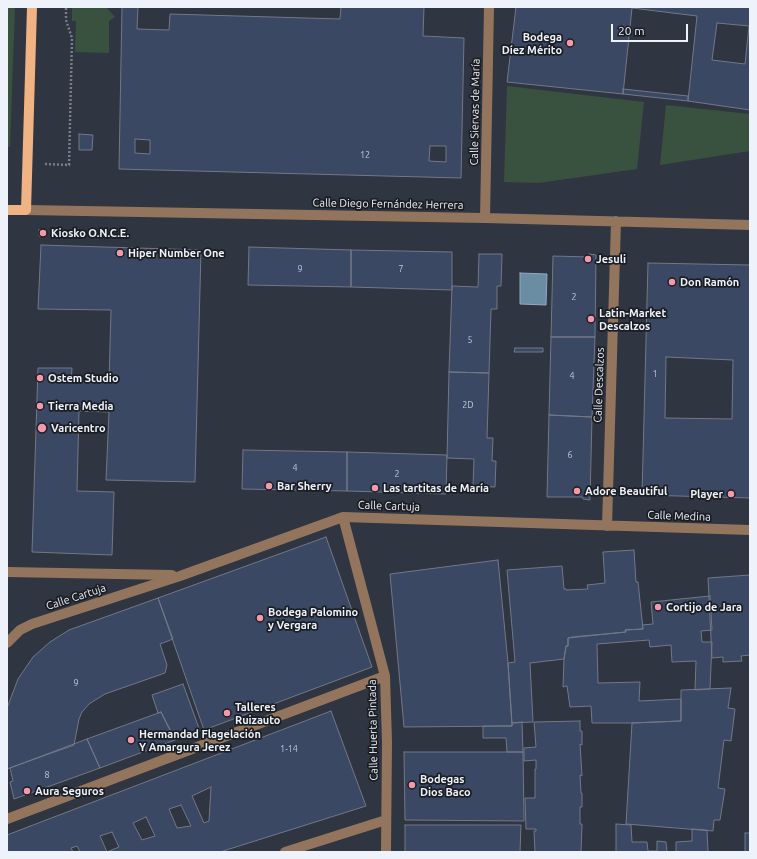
<!DOCTYPE html>
<meta charset="utf-8">
<style>
body{margin:0}
#map{position:relative;width:757px;height:859px;overflow:hidden;background:#2f3541;font-family:Ubuntu,sans-serif}
canvas{display:block}
.frame{position:absolute;inset:0;border:8px solid #eef2fa;pointer-events:none}
.scale{position:absolute;left:611px;top:24px;width:77px;height:18px;box-sizing:border-box;border:2px solid #eef2fa;border-top:0;padding-left:5px;font-size:12px;line-height:14px;white-space:nowrap;color:#eef2fa;-webkit-text-stroke:3px #1a1d22;paint-order:stroke}
</style>
<div id="map">
<canvas width="757" height="859"></canvas>
<div class="frame"></div>
<div class="scale">20 m</div>
</div>
<script>
const g = document.querySelector('canvas').getContext('2d');
g.lineJoin = 'round';
function fillPath(path, color) { g.fillStyle = color; g.fill(path, 'evenodd'); }
const shape = rows => new Path2D(rows.map(r => 'M' + r).join(''));
function stroke(path, color, width, dash) { g.strokeStyle = color; g.lineWidth = width; g.lineCap = dash ? 'butt' : 'round'; g.setLineDash(dash || []); g.stroke(path); }
function write(font, color, halo, rows, align = 'center') {
  g.font = font + ' Ubuntu,sans-serif'; g.lineWidth = 3.5; g.setLineDash([]); g.textBaseline = 'middle'; g.strokeStyle = halo; g.fillStyle = color; for (const [text, x, y, turn = 0] of rows) {
    g.save(); g.translate(x, y); g.rotate((+turn || 0) * Math.PI / 180); g.textAlign = isNaN(turn) ? turn : align; if (halo) g.strokeText(text, 0, 0); g.fillText(text, 0, 0); g.restore();
  }
}
fillPath(shape([
 [7,7,15,7,10,147,7,147],
 [72,7,106,7,115,17,109,21,109,53,75,52,76,21,72,21],
 [507,86,644,102,637,169,539,183,504,182],
 [666,105,750,114,750,151,660,165]
]), '#39523f');
const water = shape([
 [520,273,547,274,546,305,520,304,520,273]
]);
fillPath(water, '#6b8da4');
stroke(water, '#92abbe', 1);
const building = shape([
 [122,7,138,7,137,29,169,30,170,14,340,19,341,7,424,7,423,36,464,38,461,178,119,169,122,7],
 [135,139,150,140,150,154,135,153,135,139],
 [430,146,446,146,446,162,429,161,430,146],
 [516,7,750,7,750,110,688,101,697,16,632,8,623,94,507,82,516,7],
 [717,23,749,26,745,64,712,60,717,23],
 [623,89,688,96,688,101,623,94,623,89],
 [79,134,93,135,92,150,79,150,79,134],
 [39,230,46,230,46,236,39,236,39,230],
 [41,245,201,250,195,482,106,480,109,412,79,411,77,491,114,492,112,555,32,552,38,368,72,368,71,382,109,382,111,310,38,309,41,245],
 [249,247,351,250,351,287,248,285,249,247],
 [351,250,452,252,452,290,351,287,351,250],
 [479,254,502,254,501,286,497,286,497,309,491,309,489,373,449,372,452,286,478,287,479,254],
 [589,254,596,255,595,337,551,337,553,256,589,257,589,254],
 [648,263,750,265,750,498,642,495,648,263],
 [666,357,733,360,732,419,665,418,666,357],
 [551,337,595,337,592,417,549,415,551,337],
 [515,348,543,348,543,352,514,352,515,348],
 [449,372,489,373,487,438,493,438,492,461,496,461,495,487,473,486,474,459,447,458,449,372],
 [549,415,592,417,590,500,583,499,582,497,547,497,549,415],
 [243,450,347,452,347,491,242,489,243,450],
 [347,452,447,455,446,494,347,491,347,452],
 [326,537,372,667,204,730,158,598,326,537],
 [634,550,636,582,638,582,643,629,625,630,626,632,572,637,568,638,568,646,566,646,564,659,530,663,533,722,512,723,508,663,515,662,507,570,562,566,564,589,566,589,566,590,588,589,587,585,605,583,603,552,634,550],
 [498,560,508,663,512,726,404,727,390,574,498,560],
 [750,575,750,655,741,656,742,661,723,662,723,657,712,658,708,578,750,575],
 [710,596,712,630,701,631,702,642,712,642,710,689,695,690,696,661,672,662,671,645,650,647,649,640,597,644,598,683,640,682,639,701,681,699,681,721,632,723,592,723,591,706,570,707,567,686,563,687,564,659,566,646,568,646,568,638,626,632,625,630,643,629,642,625,653,624,651,602,710,596],
 [158,598,173,639,160,644,167,665,165,673,105,694,89,704,82,712,79,719,74,745,7,769,7,708,18,679,33,657,50,642,69,630,158,598],
 [183,684,200,731,175,740,161,712,158,713,152,695,183,684],
 [731,688,728,708,735,709,731,741,724,740,718,788,725,789,720,820,714,820,713,831,626,824,632,723,681,721,681,690,731,688],
 [331,711,366,806,220,852,80,852,77,846,71,848,73,852,7,852,7,835,331,711],
 [211,787,209,821,204,823,192,796,211,787],
 [181,805,191,826,177,828,169,809,181,805],
 [146,817,155,836,142,840,133,823,146,817],
 [112,832,119,847,107,852,100,836,112,832],
 [161,712,175,740,100,768,87,739,161,712],
 [580,721,580,731,582,731,582,745,580,744,582,776,580,775,581,793,582,793,582,807,580,807,580,824,582,824,581,852,535,852,534,831,536,831,536,829,526,829,525,798,535,798,535,769,536,769,536,760,524,761,524,748,536,747,534,722,580,721],
 [522,722,523,752,507,752,506,738,483,738,483,726,512,726,512,723,522,722],
 [87,739,100,768,14,799,10,782,13,781,10,768,87,739],
 [404,752,523,752,524,821,405,820,404,752],
 [616,824,631,825,632,842,647,842,648,851,657,851,657,841,666,842,667,852,616,852,616,824],
 [405,825,521,825,520,852,405,852,405,825],
 [692,829,707,830,708,852,676,852,676,842,692,841,692,829],
 [745,833,750,833,750,852,745,852,745,833]
]);
fillPath(building, '#3b4864');
stroke(building, '#727886', 1);
stroke(shape([
 [45,164,69,165,72,38,66,20,66,7]
]), '#797e88', 2.5, [2, 2]);
stroke(shape([
 [26,210,485,218,750,225],
 [485,218,489,7],
 [343,517,385,676,387,742,386,852],
 [607,526,616,221],
 [7,572,172,575],
 [7,643,20,630,32,624,180,576,343,517,750,530],
 [7,819,385,676],
 [285,852,386,820]
]), '#93755e', 10);
stroke(shape([
 [7,210,26,210,32,7]
]), '#f0b383', 10);
for (const [x, y, r, color] of [
 [570,43,4,"#f39aaa"],
 [43,233,4,"#f39aaa"],
 [120,253,4,"#f39aaa"],
 [588,259,4,"#f39aaa"],
 [672,282,4,"#f39aaa"],
 [591,319,4,"#f39aaa"],
 [40,378,4,"#f39aaa"],
 [40,406,4,"#f39aaa"],
 [42,428,5,"#f39aaa"],
 [269,486,4,"#f39aaa"],
 [375,488,4,"#f39aaa"],
 [577,491,4,"#f39aaa"],
 [731,494,4,"#f39aaa"],
 [658,607,4,"#f39aaa"],
 [260,618,4,"#f39aaa"],
 [227,713,4,"#f39aaa"],
 [131,740,4,"#f39aaa"],
 [412,785,4,"#f39aaa"],
 [27,791,4,"#f39aaa"]
]) { const dot = new Path2D(); dot.arc(x, y, r, 0, 2 * Math.PI); g.fillStyle = color; g.fill(dot); stroke(dot, '#1a1d22', 1.5); }
write('9px', '#c1c8d4', null, [
 ["12",365,155],
 ["9",300,269],
 ["7",401,269],
 ["2",574,297],
 ["5",470,340],
 ["1",655,374],
 ["4",572,376],
 ["2D",468,405],
 ["6",570,455],
 ["4",295,468],
 ["2",397,474],
 ["9",76,683],
 ["1-14",289,749],
 ["8",47,775]
]);
write('bold 11px', '#eef2fa', '#1a1d22', [
 ["Bodega",562,37,"right"],
 ["Díez Mérito",562,50,"right"],
 ["Kiosko O.N.C.E.",51,233],
 ["Hiper Number One",128,253],
 ["Jesuli",596,259],
 ["Don Ramón",680,282],
 ["Latin-Market",599,313],
 ["Descalzos",599,326],
 ["Ostem Studio",48,378],
 ["Tierra Media",48,406],
 ["Varicentro",51,428],
 ["Bar Sherry",277,486],
 ["Las tartitas de María",383,488],
 ["Adore Beautiful",585,491],
 ["Player",723,494,"right"],
 ["Cortijo de Jara",666,607],
 ["Bodega Palomino",268,612],
 ["y Vergara",268,625],
 ["Talleres",235,707],
 ["Ruizauto",235,720],
 ["Hermandad Flagelación",139,734],
 ["Y Amargura Jerez",139,747],
 ["Bodegas",420,779],
 ["Dios Baco",420,792],
 ["Aura Seguros",35,791]
], 'left');
write('11px', '#eef2fa', '#1a1d22', [
 ["Calle Siervas de María",475,112,-89],
 ["Calle Diego Fernández Herrera",388,204,1],
 ["Calle Descalzos",599,385,-88],
 ["Calle Cartuja",389,506,2],
 ["Calle Medina",679,516,2],
 ["Calle Cartuja",76,597,-18],
 ["Calle Huerta Pintada",373,730,-91]
]);
</script>
